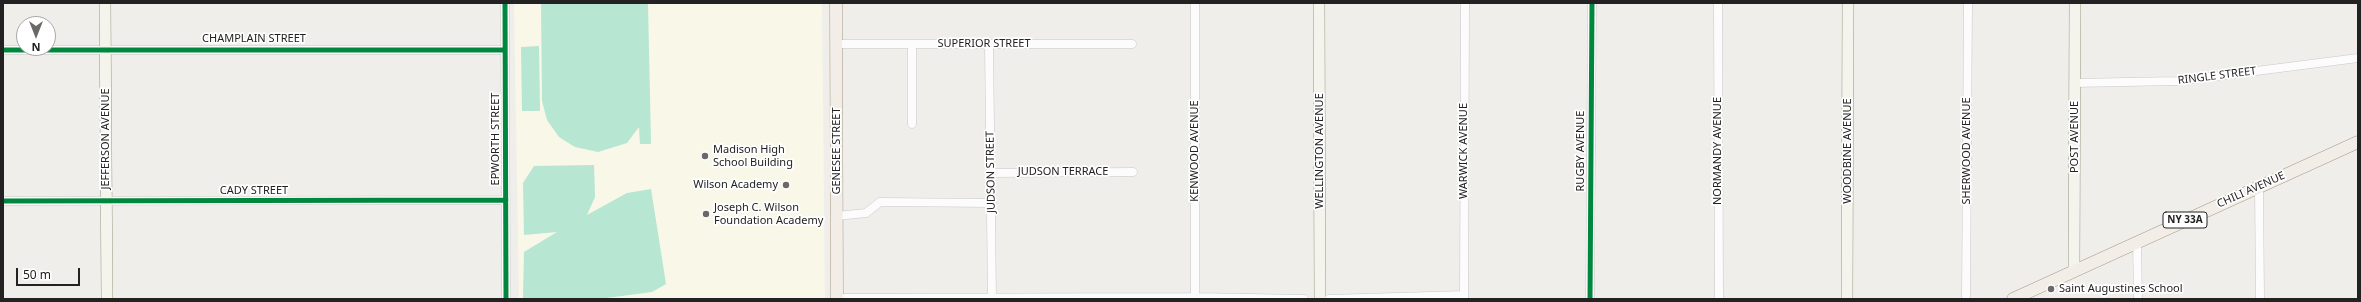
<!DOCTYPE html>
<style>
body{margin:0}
#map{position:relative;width:2361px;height:302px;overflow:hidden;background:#f0eeeb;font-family:"Noto Sans",sans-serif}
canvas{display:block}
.frame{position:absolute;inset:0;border:4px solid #222;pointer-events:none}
.north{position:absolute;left:16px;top:16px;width:40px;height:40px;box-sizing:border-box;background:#fff;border:1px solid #a7a7a7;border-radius:50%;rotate:180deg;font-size:11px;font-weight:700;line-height:16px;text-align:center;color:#222}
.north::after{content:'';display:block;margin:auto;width:14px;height:18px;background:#6a6968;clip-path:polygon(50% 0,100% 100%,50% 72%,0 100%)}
.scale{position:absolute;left:16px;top:268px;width:64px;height:18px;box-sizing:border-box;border:2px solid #222;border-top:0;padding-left:5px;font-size:12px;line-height:14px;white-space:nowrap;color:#222;-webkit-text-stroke:3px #fff;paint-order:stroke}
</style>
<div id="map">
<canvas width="2361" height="302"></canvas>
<div class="frame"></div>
<div class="north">N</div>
<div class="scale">50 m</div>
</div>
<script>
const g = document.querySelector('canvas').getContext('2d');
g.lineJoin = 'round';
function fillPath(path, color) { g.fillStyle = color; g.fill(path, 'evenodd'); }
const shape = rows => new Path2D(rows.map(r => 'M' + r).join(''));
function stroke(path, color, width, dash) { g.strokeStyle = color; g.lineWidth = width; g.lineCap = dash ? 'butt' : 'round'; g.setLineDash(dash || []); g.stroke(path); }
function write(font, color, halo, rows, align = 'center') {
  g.font = font + ' "Noto Sans",sans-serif'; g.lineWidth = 3.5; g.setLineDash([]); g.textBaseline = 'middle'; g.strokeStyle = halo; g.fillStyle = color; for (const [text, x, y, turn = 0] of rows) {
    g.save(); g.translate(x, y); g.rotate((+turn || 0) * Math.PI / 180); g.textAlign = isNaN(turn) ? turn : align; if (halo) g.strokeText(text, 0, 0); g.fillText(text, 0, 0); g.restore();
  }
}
fillPath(shape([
 [514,3,822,3,825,298,519,299]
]), '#f8f7e8');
fillPath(shape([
 [541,3,648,3,651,144,640,144,639,127,627,143,598,152,575,147,559,137,547,120,542,101],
 [539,46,540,111,522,111,521,47],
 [594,165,595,197,587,215,627,193,651,189,666,284,652,292,599,299,523,298,524,252,557,232,524,235,523,183,534,166]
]), '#b7e6d2');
const street = shape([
 [505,3,506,299],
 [1195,3,1195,299],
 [1718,3,1719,299],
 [836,44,1132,44],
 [912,44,912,124],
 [989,44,992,299],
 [3,50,505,50],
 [2075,83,2178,81,2358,58],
 [992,173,1133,172],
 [2259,187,2260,299],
 [3,201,506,200],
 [837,216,866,213,880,202,992,203],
 [2137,242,2138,299],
 [837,298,1195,297,1304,299],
 [1329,299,1464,295],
 [1464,299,1465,3],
 [1590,299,1592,3],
 [1966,299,1968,3]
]);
const secondary = shape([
 [105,3,107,299],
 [1319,3,1320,299],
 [2074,271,2075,3],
 [1847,299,1848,3]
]);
const primary = shape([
 [836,3,837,299],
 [2013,299,2358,142]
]);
stroke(street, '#c9c8c7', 9);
stroke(secondary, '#999a82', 12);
stroke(primary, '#a79c86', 13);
stroke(street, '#fdfcfc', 8);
stroke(secondary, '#f4f4ed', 11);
stroke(primary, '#f3ede7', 12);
stroke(shape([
 [505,3,506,299],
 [3,50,505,50],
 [3,201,506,200],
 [1590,299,1592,3]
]), '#00873e', 5);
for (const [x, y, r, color] of [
 [705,156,4,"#6a6968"],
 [786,185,4,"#6a6968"],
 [706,214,4,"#6a6968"],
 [2051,289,4,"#6a6968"]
]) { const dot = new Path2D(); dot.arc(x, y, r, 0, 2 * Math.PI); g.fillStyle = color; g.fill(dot); stroke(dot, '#fff', 1.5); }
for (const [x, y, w] of [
 [2185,220,44]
]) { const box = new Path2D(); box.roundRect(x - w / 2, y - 8, w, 16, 3); g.fillStyle = '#fff'; g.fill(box); stroke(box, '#222', 1); }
write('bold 10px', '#222', null, [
 ["NY 33A",2185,220]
]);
write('11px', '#222', '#fff', [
 ["CHAMPLAIN STREET",254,39],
 ["SUPERIOR STREET",984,44],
 ["RINGLE STREET",2217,76,-7],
 ["POST AVENUE",2075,137,-90],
 ["JEFFERSON AVENUE",106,139,-90],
 ["EPWORTH STREET",496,139,-90],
 ["GENESEE STREET",837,151,-90],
 ["KENWOOD AVENUE",1195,151,-90],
 ["WELLINGTON AVENUE",1320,151,-90],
 ["WARWICK AVENUE",1464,151,-90],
 ["RUGBY AVENUE",1581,151,-90],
 ["NORMANDY AVENUE",1718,151,-90],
 ["WOODBINE AVENUE",1848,151,-90],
 ["SHERWOOD AVENUE",1967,151,-90],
 ["JUDSON STREET",991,172,-91],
 ["JUDSON TERRACE",1063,172],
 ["CHILI AVENUE",2251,190,-24],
 ["CADY STREET",254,191]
]);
write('11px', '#222', '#fff', [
 ["Madison High",713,150],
 ["School Building",713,163],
 ["Wilson Academy",778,185,"right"],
 ["Joseph C. Wilson",714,208],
 ["Foundation Academy",714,221],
 ["Saint Augustines School",2059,289]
], 'left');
</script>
